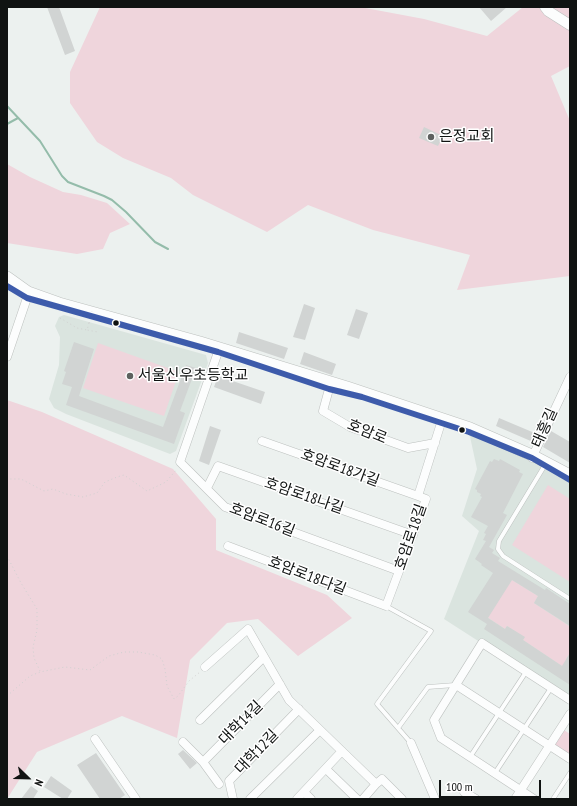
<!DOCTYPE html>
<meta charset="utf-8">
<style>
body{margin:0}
#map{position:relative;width:577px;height:806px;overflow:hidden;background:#ecf1ef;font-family:"PT Sans Narrow",sans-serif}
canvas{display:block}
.frame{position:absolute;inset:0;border:8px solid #101312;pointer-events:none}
.north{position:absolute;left:8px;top:758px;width:40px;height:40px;-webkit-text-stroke:3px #fff;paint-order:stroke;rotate:113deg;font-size:11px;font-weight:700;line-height:16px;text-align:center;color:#101312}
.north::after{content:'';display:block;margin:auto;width:14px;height:18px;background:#101312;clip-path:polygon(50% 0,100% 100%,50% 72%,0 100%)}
.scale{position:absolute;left:439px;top:780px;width:102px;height:18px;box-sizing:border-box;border:2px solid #101312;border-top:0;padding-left:5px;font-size:12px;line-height:14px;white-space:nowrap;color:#101312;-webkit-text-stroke:3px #fff;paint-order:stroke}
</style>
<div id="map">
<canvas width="577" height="806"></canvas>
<div class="frame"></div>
<div class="north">N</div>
<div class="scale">100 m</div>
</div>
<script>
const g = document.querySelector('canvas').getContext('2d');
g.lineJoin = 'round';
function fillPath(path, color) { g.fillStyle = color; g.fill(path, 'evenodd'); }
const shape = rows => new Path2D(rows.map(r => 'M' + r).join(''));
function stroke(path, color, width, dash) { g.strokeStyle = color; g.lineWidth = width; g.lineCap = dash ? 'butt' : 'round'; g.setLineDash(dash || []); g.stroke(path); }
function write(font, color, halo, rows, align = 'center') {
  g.font = font + ' "PT Sans Narrow","Noto Sans KR",sans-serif'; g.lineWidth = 3; g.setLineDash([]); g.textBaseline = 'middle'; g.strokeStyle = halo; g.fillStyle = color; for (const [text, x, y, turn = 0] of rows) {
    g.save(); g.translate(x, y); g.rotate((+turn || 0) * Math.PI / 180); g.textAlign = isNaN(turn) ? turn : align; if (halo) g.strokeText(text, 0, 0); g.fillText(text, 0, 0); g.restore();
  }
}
fillPath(shape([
 [64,315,206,355,208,363,176,451,170,454,66,414,54,408,49,399,59,365,60,337,55,326,59,317],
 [469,432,532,458,570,480,570,700,444,619,479,531,462,516,477,469]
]), '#dae4df');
fillPath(shape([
 [100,7,360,7,424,19,487,36,523,7,570,7,570,66,551,76,570,121,570,276,457,290,470,255,373,230,308,205,267,232,193,195,171,178,123,158,97,142,70,103,70,72],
 [7,164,30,177,63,192,81,195,107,203,130,224,110,233,103,249,77,254,7,243],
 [98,343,179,372,164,416,83,388],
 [7,400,42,412,173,469,216,519,216,550,327,595,352,618,298,656,258,619,227,623,190,660,177,738,122,716,37,752,7,799],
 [548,485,570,499,570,582,512,545],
 [512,580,538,596,534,603,569,626,570,625,570,653,566,659,569,661,565,668,523,640,524,637,507,626,505,629,487,617],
 [561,728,570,734,570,751,567,757,550,745]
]), '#efd5dc');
stroke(shape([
 [7,106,40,141,62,176,68,182,104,196,112,200,126,212,155,242,168,249],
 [7,124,18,118]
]), '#94bcaa', 2);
fillPath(shape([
 [47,7,59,7,75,51,65,55],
 [479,7,507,7,491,21],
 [424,127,443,136,438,146,419,138],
 [304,304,315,308,305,340,293,337],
 [356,309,368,313,359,339,347,335],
 [239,332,288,348,284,359,236,343],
 [74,342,94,349,79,396,163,427,186,365,196,368,180,411,185,413,174,444,66,405,72,387,62,384,66,372,64,371],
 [304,352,336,364,332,375,300,364],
 [218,376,265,392,261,404,214,387],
 [499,418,537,434,533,442,496,426],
 [210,426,221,430,209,465,199,461],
 [551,431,570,442,570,463,543,447],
 [494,459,499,461,500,459,520,470,519,472,523,474,503,513,507,515,489,547,494,550,492,553,500,558,498,561,545,590,546,588,570,604,570,626,534,603,538,596,512,580,488,618,505,629,507,626,525,637,523,640,562,666,570,653,570,685,484,629,487,624,468,612,493,573,481,565,482,564,475,559,486,541,483,540,486,534,484,533,488,526,471,517,482,497,480,496,481,494,477,492,477,490,475,489,490,461,492,462],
 [183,750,197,763,190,769,178,754],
 [96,753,125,795,119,799,100,799,77,765],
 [51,776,72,791,67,799,63,799,44,787],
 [31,786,38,791,33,799,21,799]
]), '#d1d4d3');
const service = shape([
 [545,465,499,541,498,549,503,556,570,599],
 [386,606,431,631,377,704,411,743],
 [398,728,428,687,455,685],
 [470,757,526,672],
 [495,773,551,688],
 [553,799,570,773]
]);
const minor = shape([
 [218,352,180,462,225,507,399,571],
 [7,357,29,292],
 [329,389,323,411,350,427,408,448,435,443],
 [262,441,418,496],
 [532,458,570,377],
 [207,488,218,466,413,535],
 [228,546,386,606,426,499,418,496,441,423],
 [205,667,248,629,289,700,376,784,363,799],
 [456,685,570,759],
 [200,720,264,657],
 [95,739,136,799],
 [183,742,203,762,219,784],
 [411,743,435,799],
 [203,762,280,684],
 [326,769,357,799],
 [376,784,382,779,402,799],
 [304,792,311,799],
 [464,792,476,799],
 [233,799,229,781,299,709],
 [250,799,320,730],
 [297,799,342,751],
 [515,799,570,714],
 [534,799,441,738,434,720,482,643,570,700]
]);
const tertiary = shape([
 [545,7,548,11,570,25]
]);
const secondary = shape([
 [7,277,28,292,59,303,200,342,347,387,470,428,534,456,570,475]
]);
stroke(service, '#bdc1bf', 5);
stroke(minor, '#bdc1bf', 9);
stroke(tertiary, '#bdc1bf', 11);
stroke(secondary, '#bdc1bf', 12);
stroke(shape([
 [60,318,77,328,87,330],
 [89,323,87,330,98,332],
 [7,481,10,479,21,479,44,491,53,489,66,494,83,497,97,493,105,482,117,477,124,475,147,491,166,482,177,469],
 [7,556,21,583,37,609,37,630,33,647,34,658,40,671],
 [7,696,30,676,40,672,65,667,90,670,109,656,124,652,138,652,155,655,162,659,165,669,167,686,174,699,178,696,189,681,200,672]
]), '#d1d1d1', 1, [1, 3]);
stroke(service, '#fcfdfd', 4);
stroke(minor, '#fcfdfd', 8);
stroke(tertiary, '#fcfdfd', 10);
stroke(secondary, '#fcfdfd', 11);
stroke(shape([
 [89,323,92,311]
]), '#d1d1d1', 1, [1, 3]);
stroke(shape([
 [7,286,27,298,218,352,329,389,362,397,469,432,532,458,570,480]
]), '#3d5bab', 6);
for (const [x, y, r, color] of [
 [431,137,4,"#5d615f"],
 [116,323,3.5,"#101312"],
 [130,376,4,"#5d615f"],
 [462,430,3.5,"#101312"]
]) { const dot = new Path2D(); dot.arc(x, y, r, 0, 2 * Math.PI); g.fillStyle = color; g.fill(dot); stroke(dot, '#fff', 1.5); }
write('15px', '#101312', '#fff', [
 ["은정교회",439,137],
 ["서울신우초등학교",138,376]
], 'left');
write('15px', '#101312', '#fff', [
 ["태흥길",545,428,-66],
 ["호암로",367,432,22],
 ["호암로18가길",340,468,20],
 ["호암로18나길",304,496,19],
 ["호암로16길",262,520,21],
 ["호암로18길",411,537,-71],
 ["호암로18다길",307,576,21],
 ["대학14길",241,723,-45],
 ["대학12길",257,752,-46]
]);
</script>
